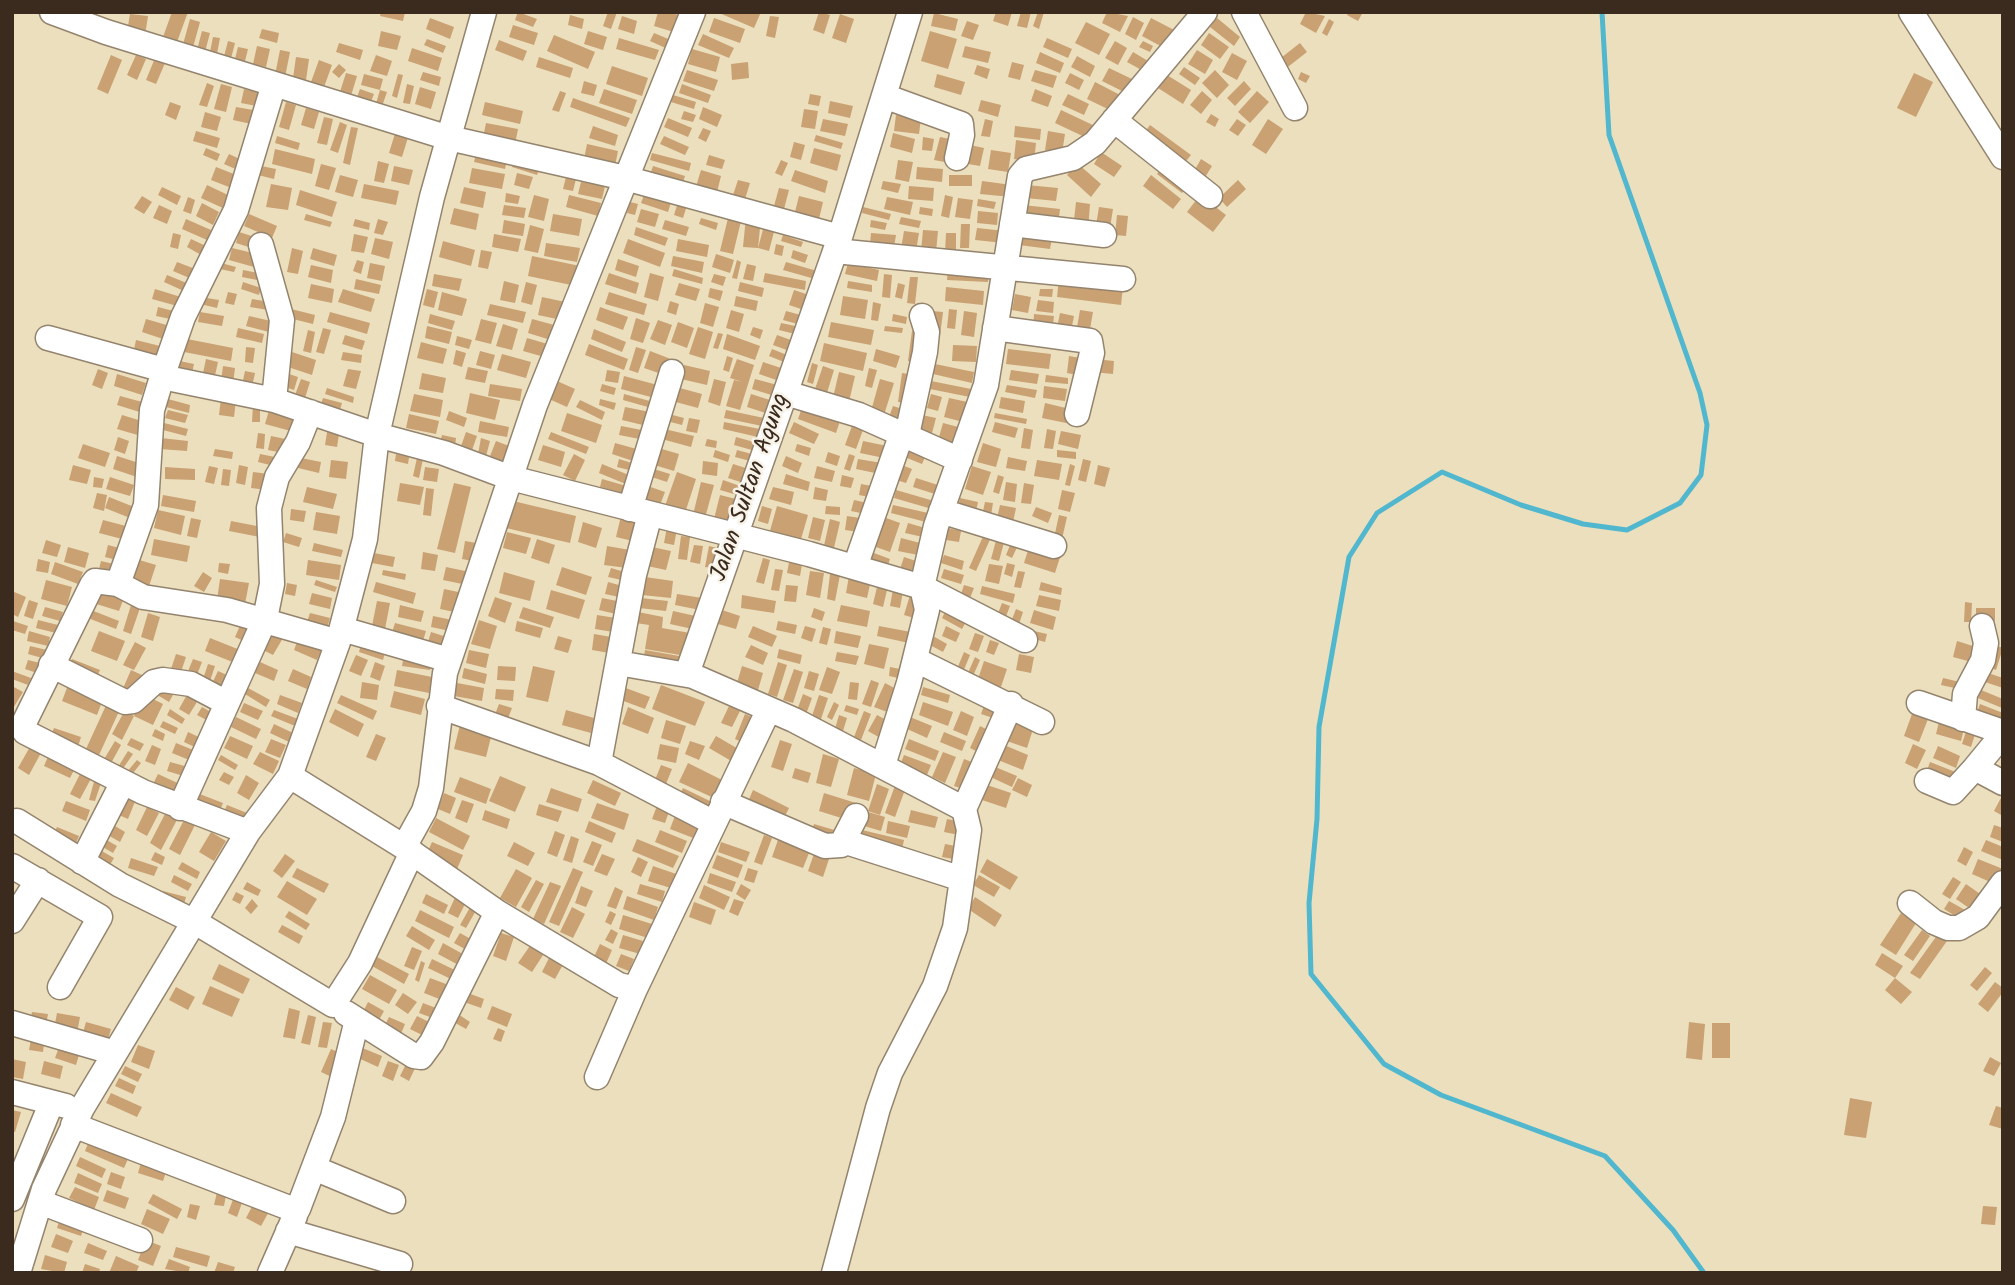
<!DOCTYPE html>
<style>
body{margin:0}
#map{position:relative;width:2015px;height:1285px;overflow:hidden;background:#ecdfbd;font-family:Kalam,sans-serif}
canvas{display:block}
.frame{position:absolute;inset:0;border:14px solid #3b2a1e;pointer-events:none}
</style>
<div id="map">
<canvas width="2015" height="1285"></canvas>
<div class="frame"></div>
</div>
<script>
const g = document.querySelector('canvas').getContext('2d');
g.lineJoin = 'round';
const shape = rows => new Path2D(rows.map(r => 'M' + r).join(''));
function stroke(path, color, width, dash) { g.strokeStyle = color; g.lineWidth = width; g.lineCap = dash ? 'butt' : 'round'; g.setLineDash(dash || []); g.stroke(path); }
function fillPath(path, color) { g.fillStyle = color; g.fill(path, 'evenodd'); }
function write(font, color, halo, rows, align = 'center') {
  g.font = font + ' Kalam,sans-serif'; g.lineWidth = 5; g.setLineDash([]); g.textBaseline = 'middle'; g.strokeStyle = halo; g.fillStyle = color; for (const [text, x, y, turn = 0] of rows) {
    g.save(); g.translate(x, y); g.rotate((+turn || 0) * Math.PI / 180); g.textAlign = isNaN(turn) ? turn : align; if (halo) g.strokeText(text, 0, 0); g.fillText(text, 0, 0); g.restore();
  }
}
stroke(shape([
 [1602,12,1609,135,1700,393,1707,425,1701,475,1680,503,1627,530,1583,524,1521,505,1442,472,1377,513,1349,557,1319,727,1317,819,1309,903,1311,974,1384,1064,1441,1095,1605,1156,1673,1230,1704,1273]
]), '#50b7ce', 5);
fillPath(shape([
 [172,12,188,12,177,42,163,37],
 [381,12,405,12,403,21,380,16],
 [518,12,537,19,533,27,515,20],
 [608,12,617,12,611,29,603,26],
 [658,12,682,15,677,33,654,26],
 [717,12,761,12,754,28],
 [819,12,830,15,824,34,813,30],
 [996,12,1012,12,1008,26,993,21],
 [1021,12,1031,12,1027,28,1017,26],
 [1038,12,1044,12,1039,29,1033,26],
 [1107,12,1128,16,1120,32,1102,23],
 [1306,12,1325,16,1316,33,1300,24],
 [1348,12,1363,12,1358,21,1347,15],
 [934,13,958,19,955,31,931,26],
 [130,14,148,16,145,35,127,32],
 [840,14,854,19,846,43,832,38],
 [570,15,584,19,582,29,568,25],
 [622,16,637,21,634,34,618,29],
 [770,16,779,17,775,38,766,36],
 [1133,17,1144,23,1136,40,1125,34],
 [430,18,454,27,450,39,426,29],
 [714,18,745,29,740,43,709,32],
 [1151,18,1178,32,1168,50,1142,36],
 [1217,18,1240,37,1234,46,1210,27],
 [190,19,200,22,192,51,182,48],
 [1329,19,1334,22,1327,36,1322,33],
 [967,21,979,25,973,40,961,36],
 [1086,22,1110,34,1099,55,1075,43],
 [513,25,538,33,534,45,509,37],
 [262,29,279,33,277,43,259,38],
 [202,31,210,33,205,52,197,50],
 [381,31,401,36,397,50,378,46],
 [588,31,607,37,603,50,584,44],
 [930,31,957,39,948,69,921,61],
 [654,33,673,41,670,50,650,41],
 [1209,33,1229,47,1220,59,1201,45],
 [703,34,734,48,729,58,698,45],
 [554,35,595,52,588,69,547,51],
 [213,37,220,38,216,59,209,57],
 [619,38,659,50,655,60,616,49],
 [1047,38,1072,49,1068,58,1043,47],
 [427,39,446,46,443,53,424,45],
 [499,40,527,51,523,61,495,50],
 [228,41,235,43,229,66,222,64],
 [1115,41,1127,48,1118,65,1105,58],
 [1143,41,1153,46,1150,52,1139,47],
 [339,43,363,50,360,60,336,52],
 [1300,43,1307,52,1284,70,1277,61],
 [257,46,270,49,266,67,253,64],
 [965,46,991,52,988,63,962,57],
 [238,47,248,49,244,65,234,63],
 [412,48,442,58,438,71,408,61],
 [692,49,720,57,716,72,688,64],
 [280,50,290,52,285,77,275,75],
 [1197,50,1213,60,1205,74,1188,64],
 [1040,52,1064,63,1060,73,1036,63],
 [1133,52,1153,64,1147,73,1127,62],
 [1232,53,1247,61,1237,80,1222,72],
 [111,55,122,60,108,94,97,89],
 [136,55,146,59,137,80,127,75],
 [376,55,392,61,387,76,370,71],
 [1077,56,1095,66,1090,77,1071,67],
 [296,57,309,59,306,80,293,78],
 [539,57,573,68,570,78,536,67],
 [155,58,165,63,156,84,146,80],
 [319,60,332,65,324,87,311,82],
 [748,62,749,78,732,80,731,64],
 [1012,62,1024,65,1020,80,1008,77],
 [339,64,346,70,339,78,332,72],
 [977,65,990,69,987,79,974,74],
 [612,66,648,78,642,96,606,84],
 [1184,67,1200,78,1195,85,1179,74],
 [1109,68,1134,80,1128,94,1102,81],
 [687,70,718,80,714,91,683,81],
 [1035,70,1057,76,1053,88,1031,81],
 [1215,70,1229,85,1217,98,1202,83],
 [423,72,441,77,439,86,420,80],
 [1301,72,1310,76,1306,83,1298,79],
 [346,73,357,76,350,99,339,95],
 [1070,73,1084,80,1079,90,1065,83],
 [1914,73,1933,82,1916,117,1897,108],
 [364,74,383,79,380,90,361,85],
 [398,74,403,75,397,98,392,96],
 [937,74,965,82,961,95,934,87],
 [1167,75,1191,90,1183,104,1158,88],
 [584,81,597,85,594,96,581,93],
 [1244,81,1251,89,1235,106,1227,98],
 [1095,82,1122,96,1114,112,1087,99],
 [207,83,214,86,207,107,199,105],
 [221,84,232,87,226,112,214,109],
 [407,84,414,86,410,104,403,103],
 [682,84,711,95,708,103,679,93],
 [420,87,436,92,431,109,415,104],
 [244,89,265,94,262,107,241,103],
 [360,89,374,94,370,104,356,100],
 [604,89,637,100,632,114,599,103],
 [1035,89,1052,96,1048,107,1031,101],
 [380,90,387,92,381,109,375,107],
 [560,91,566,93,559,112,552,110],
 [1202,91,1212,100,1201,114,1190,105],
 [1257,91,1269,102,1250,123,1238,112],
 [810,94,821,96,819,106,808,104],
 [1068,94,1089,104,1084,115,1062,105],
 [673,95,696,102,694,109,671,102],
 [573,98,630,118,626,127,570,107],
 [981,100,1001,105,998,117,978,111],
 [830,101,853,106,850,118,828,113],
 [170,102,181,106,176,120,165,115],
 [286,102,296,105,289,130,279,127],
 [485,102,523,111,520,124,482,115],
 [236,107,259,111,256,125,233,120],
 [703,107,722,115,717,127,699,119],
 [306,108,319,112,314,129,301,125],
 [804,109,818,111,815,129,801,127],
 [1061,110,1097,127,1091,140,1055,123],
 [684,111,696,115,693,122,681,119],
 [205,112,221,117,217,131,201,127],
 [1211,114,1219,119,1215,127,1206,122],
 [896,115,921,118,919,134,894,131],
 [324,117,333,119,327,145,317,143],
 [668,118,692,128,688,137,664,127],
 [823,119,848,124,845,136,820,131],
 [985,119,993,121,990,137,981,136],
 [1237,119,1246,125,1238,136,1229,130],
 [1268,119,1283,129,1266,154,1252,145],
 [340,122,347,125,338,153,330,150],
 [486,123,518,129,515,144,483,138],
 [1150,125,1191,155,1182,166,1142,136],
 [593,126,618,135,615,146,589,138],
 [1015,126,1041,129,1040,140,1014,137],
 [351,127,358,128,350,165,343,163],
 [397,127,410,131,402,157,389,153],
 [703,128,711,131,706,142,698,138],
 [196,131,220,138,217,148,193,141],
 [1048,131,1065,134,1062,153,1045,150],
 [893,133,915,139,912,153,890,147],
 [816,135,843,143,841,149,814,141],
 [277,136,300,143,298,150,275,143],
 [664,136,689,147,685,155,660,144],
 [923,137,934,139,932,151,922,150],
 [940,137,955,140,950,163,934,160],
 [1016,140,1036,143,1034,162,1014,159],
 [794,142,805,145,801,160,790,157],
 [587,144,618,151,615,166,584,159],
 [965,144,984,148,980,166,962,163],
 [206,148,220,154,217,161,203,155],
 [814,148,841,155,837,171,810,163],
 [275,149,315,159,312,174,272,164],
 [477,150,508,156,505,169,474,162],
 [991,150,1011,153,1008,172,988,169],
 [1101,152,1122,166,1114,177,1094,164],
 [652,153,691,163,689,171,650,160],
 [229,154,244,161,240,171,224,164],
 [709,155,725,160,722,169,706,165],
 [516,157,541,166,537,175,512,167],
 [1201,159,1212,166,1204,179,1193,173],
 [781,160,788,163,782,176,775,173],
 [898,160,913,162,909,182,895,179],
 [378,161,389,164,384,183,374,181],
 [1077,163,1101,184,1091,197,1067,175],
 [321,164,336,168,329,190,315,186],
 [256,165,276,169,274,179,254,174],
 [394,166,413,170,409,185,391,181],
 [653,166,685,176,682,185,650,175],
 [1163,166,1189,184,1182,193,1157,174],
 [216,167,239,176,234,189,211,180],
 [917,167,943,169,942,182,916,179],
 [472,168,505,174,502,189,469,183],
 [568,169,578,171,573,191,563,189],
 [701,170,721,176,716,196,695,190],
 [795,170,828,181,825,193,791,181],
 [517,173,533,177,529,189,514,185],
 [340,175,358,180,353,197,335,192],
 [949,175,972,175,972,186,949,186],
 [1151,175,1181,199,1173,209,1143,186],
 [738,180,750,183,745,199,733,195],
 [1238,180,1246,189,1227,207,1219,198],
 [883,181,901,184,898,193,881,189],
 [982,181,1012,185,1011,197,980,194],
 [581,182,605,186,602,199,578,194],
 [271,184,292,188,288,210,266,207],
 [364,184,399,191,396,205,361,198],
 [207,185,230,196,225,209,201,198],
 [1027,185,1058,188,1056,201,1026,198],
 [909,186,934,188,933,201,908,199],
 [162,187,181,196,177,205,158,195],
 [464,187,486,192,483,208,460,203],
 [647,187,673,196,668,212,641,203],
 [779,188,789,190,784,209,774,206],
 [300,190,337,202,332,217,296,205],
 [506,193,520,196,518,204,505,202],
 [534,195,549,199,544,221,528,217],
 [569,195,601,203,598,216,566,207],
 [945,195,953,197,949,218,941,216],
 [1200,195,1226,215,1213,232,1187,212],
 [142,196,152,202,144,214,134,208],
 [799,196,823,202,819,219,795,212],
 [188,197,195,200,191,214,183,211],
 [887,197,913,202,910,215,884,209],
 [958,198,973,200,970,219,955,217],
 [679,199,688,202,683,218,674,215],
 [978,199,996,202,994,209,977,206],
 [630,202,638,204,635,215,627,213],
 [1076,202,1090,204,1088,230,1073,229],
 [202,203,219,212,213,225,196,216],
 [159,205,172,211,167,224,153,218],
 [504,205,526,208,524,218,502,215],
 [1023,205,1060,209,1058,225,1021,222],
 [863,207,891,214,889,220,862,213],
 [920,207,933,209,932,216,919,214],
 [1099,207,1113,209,1109,234,1095,232],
 [454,208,479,214,476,230,450,224],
 [641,209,659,214,655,227,637,222],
 [978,211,998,213,997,225,977,223],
 [249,214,277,226,272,238,244,226],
 [306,214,332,222,330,227,304,220],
 [553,214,582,219,579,236,550,231],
 [729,214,742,217,733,254,720,251],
 [1117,215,1128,216,1126,236,1115,235],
 [746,217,761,218,758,248,743,247],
 [901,217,921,221,919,228,899,224],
 [701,218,718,223,716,230,699,224],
 [186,219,211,230,207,240,182,229],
 [355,219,370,223,369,230,353,226],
 [378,219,388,222,383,235,374,233],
 [504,220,525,224,523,236,502,233],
 [665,220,689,227,686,236,662,229],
 [871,220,887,223,885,230,870,227],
 [765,222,776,224,769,251,758,248],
 [961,224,970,224,969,248,960,248],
 [530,225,544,229,538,253,524,250],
 [636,227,668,238,665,246,634,235],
 [977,228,1005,231,1004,243,975,240],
 [1021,228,1053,233,1050,249,1019,245],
 [923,230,938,231,936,252,921,251],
 [904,231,919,233,916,251,901,249],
 [239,232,258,238,255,249,236,243],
 [173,233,181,235,178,249,170,247],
 [871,233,896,235,894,247,870,244],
 [946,233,956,233,956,253,945,253],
 [354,234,368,237,364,253,351,251],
 [494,234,521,239,518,252,492,247],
 [783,235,803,242,801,247,781,241],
 [375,238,393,242,389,259,371,254],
 [191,239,208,247,203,256,187,247],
 [628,239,665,253,660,267,623,253],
 [678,239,709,245,707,257,676,251],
 [443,241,475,250,471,266,439,257],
 [546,243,580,248,577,262,544,256],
 [776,244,784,246,782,256,774,254],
 [232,248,257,254,254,267,229,260],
 [292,248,303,251,298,274,287,272],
 [313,248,337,255,334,266,310,259],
 [481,250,492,252,488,269,478,267],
 [793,250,808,255,805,263,791,258],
 [716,254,734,260,730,273,712,267],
 [532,256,580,266,576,286,528,276],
 [673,256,704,262,702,273,671,266],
 [618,259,639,266,636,277,615,270],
 [357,260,364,262,361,274,353,271],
 [737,260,741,262,737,279,732,278],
 [177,262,198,270,194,280,173,271],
 [786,262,817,271,815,279,783,270],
 [221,263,236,267,234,272,220,269],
 [370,263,385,266,382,281,367,278],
 [848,263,879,270,877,281,845,274],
 [747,264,756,266,753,281,743,279],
 [311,265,333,270,331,283,308,277],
 [674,269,703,278,702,284,672,276],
 [243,270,263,274,262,281,242,277],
 [948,270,989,272,988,282,947,280],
 [609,273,639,283,636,294,605,284],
 [650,273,664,277,658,301,644,297],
 [765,273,806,281,805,290,763,282],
 [434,274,462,279,459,291,432,286],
 [714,274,726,277,723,286,711,282],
 [884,274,892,275,890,298,882,297],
 [167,275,189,284,186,292,164,282],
 [910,277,918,277,915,304,907,303],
 [1059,278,1123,286,1121,305,1057,297],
 [356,279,381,285,379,294,354,289],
 [504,281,519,285,515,303,500,300],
 [848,281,872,285,872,292,847,288],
 [243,282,261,288,259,295,241,289],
 [526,282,537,285,532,305,521,302],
 [740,282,764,288,762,297,738,291],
 [679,283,700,289,696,301,675,295],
 [898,283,905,285,902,299,895,297],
 [311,284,334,289,332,303,308,298],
 [946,287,984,291,983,305,945,301],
 [710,288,723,291,720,301,708,297],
 [155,289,184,298,181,307,152,299],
 [343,289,375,299,371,312,338,302],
 [427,289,438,292,434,308,423,305],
 [1040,289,1053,289,1052,297,1039,296],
 [794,290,815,297,810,312,789,305],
 [228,292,237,294,234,305,225,303],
 [442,292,467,299,462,316,438,310],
 [609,292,647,304,644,315,605,304],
 [1015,294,1031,297,1028,313,1012,310],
 [736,296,758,301,756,311,734,306],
 [843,296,868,300,865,319,840,315],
 [201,297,219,300,217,308,200,304],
 [542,297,570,303,566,321,538,315],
 [252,299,270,302,268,310,250,307],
 [1038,300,1054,302,1053,313,1036,311],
 [670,301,679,304,676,315,667,312],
 [873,302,881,304,878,321,871,320],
 [705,303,719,307,713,327,700,323],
 [490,304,526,312,523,323,487,315],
 [158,307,177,312,175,320,156,316],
 [600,307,628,317,623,330,596,320],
 [291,309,315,315,313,324,289,318],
 [949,309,957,310,955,329,947,328],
 [731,310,744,314,739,332,726,328],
 [1080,310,1093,312,1089,335,1076,333],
 [786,311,808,317,805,326,783,320],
 [932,311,943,312,940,336,930,335],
 [964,311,977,313,974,337,961,335],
 [200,312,224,316,222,326,198,322],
 [330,312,370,323,367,334,327,322],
 [1060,313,1074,316,1071,331,1057,328],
 [430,314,455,321,452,330,428,323],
 [893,314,907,317,906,324,892,321],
 [1034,314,1054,316,1052,333,1033,330],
 [249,316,271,321,269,332,246,326],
 [636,318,650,323,643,343,630,339],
 [146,319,170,326,166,340,142,332],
 [481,319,497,323,491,344,475,340],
 [532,319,558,326,554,341,528,333],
 [658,320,672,325,665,345,650,339],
 [678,322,694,328,687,348,671,342],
 [831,322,874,330,871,345,828,337],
 [781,323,800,327,799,335,779,330],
 [503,324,518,329,512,350,496,346],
 [427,326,452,332,449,344,425,338],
 [885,326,903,328,902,333,884,331],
 [698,327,713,332,705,359,689,354],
 [753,327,763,330,760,339,750,335],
 [238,328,264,334,262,343,236,337],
 [323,328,331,330,324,354,316,352],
 [594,329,626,342,622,352,591,339],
 [308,330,315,332,311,353,303,351],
 [912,331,924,333,920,362,908,361],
 [718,333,723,334,718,349,713,348],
 [727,334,760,346,755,360,723,349],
 [345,335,365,341,362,350,342,344],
 [777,335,799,343,795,353,773,345],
 [457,336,472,340,469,349,455,345],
 [527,338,551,345,548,358,523,351],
 [187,339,233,348,231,361,184,352],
 [136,340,160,346,156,365,132,359],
 [421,342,447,349,443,364,417,358],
 [824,343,867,353,863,371,820,361],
 [589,344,628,359,624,370,585,355],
 [953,345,977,346,976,362,952,361],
 [246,347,255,348,253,363,245,362],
 [636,347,646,350,638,373,629,370],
 [772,349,792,357,789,364,769,356],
 [876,349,900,356,896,368,873,361],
 [1008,349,1051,354,1049,369,1006,364],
 [456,350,466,353,462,367,453,364],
 [289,351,316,360,312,375,285,366],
 [480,351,495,355,491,369,476,365],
 [650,351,676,361,670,377,644,368],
 [343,352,362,355,361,363,341,360],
 [502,354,531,362,526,378,497,370],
 [727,356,733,358,729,372,723,370],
 [1069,356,1086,359,1083,376,1067,373],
 [206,359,218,362,214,380,202,378],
 [737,359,754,365,740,410,726,406,734,380,742,382,730,378],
 [1095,359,1114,361,1113,374,1093,372],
 [175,360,194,364,191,377,171,373],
 [763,362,787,370,782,382,759,374],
 [812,363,818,365,813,384,807,382],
 [935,364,974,372,972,383,933,374],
 [684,365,710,371,707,385,681,379],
 [223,366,235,368,233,384,221,382],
 [823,366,834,370,826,396,814,392],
 [468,367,488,371,485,383,465,379],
 [869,368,877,370,872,388,865,386],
 [98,369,108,373,102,389,92,385],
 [348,369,361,371,356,389,343,386],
 [607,370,620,372,618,383,605,381],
 [1011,370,1039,374,1037,384,1009,380],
 [245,371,255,373,252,387,242,385],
 [283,372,298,377,294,390,279,385],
 [839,372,855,376,848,406,832,402],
 [422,373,446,378,443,393,419,389],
 [902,373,919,376,914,404,898,402],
 [117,374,146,383,142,395,114,386],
 [1046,375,1068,378,1068,384,1045,382],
 [624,376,665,387,662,400,621,389],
 [301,379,310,382,305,398,295,395],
 [714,379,726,382,720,406,708,402],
 [755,379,781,386,778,397,752,389],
 [880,379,894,383,884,415,871,411],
 [557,381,575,389,567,407,549,399],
 [931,381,971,389,970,397,930,389],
 [490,384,522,389,520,401,488,396],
 [602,384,616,388,614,395,600,391],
 [1007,385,1037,390,1035,398,1005,392],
 [1044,386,1067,389,1065,401,1043,398],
 [676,387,702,394,698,408,672,401],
 [327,388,354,397,353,403,325,394],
 [470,393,500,400,495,420,466,413],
 [414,394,443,400,440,417,410,411],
 [624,394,657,403,655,409,623,400],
 [751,394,776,402,772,415,747,407],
 [931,394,942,397,938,411,927,408],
 [120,396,146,403,143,413,117,405],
 [1001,397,1025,401,1023,413,999,408],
 [221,398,236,400,234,417,219,415],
 [323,398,342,403,339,413,320,407],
 [949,398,972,403,967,423,944,417],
 [168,399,190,405,189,413,166,407],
 [600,399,616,403,614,410,599,405],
 [580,400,605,412,602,420,576,407],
 [1045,403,1074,410,1071,424,1042,418],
 [253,405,260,405,260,422,252,422],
 [803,405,841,418,836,433,798,419],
 [893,406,909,411,904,425,888,420],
 [270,407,302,416,298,433,265,424],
 [625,407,650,412,647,426,622,420],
 [168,410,188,415,185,423,165,418],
 [726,410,764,418,762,426,724,418],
 [449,411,467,418,464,427,446,420],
 [567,413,602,425,596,443,561,431],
 [665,413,684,418,682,425,663,420],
 [995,413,1027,419,1026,424,994,418],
 [409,414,439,421,436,434,406,428],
 [122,415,145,422,141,436,117,429],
 [922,415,936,418,931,437,917,434],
 [689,418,700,420,697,433,686,431],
 [480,421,509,427,507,437,478,432],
 [724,422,760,429,758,437,723,429],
 [794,422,819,434,814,444,789,433],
 [995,422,1018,428,1015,438,992,432],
 [164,423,188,429,186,436,163,430],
 [943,423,962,428,955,450,937,444],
 [328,426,340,428,337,447,325,445],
 [621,426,647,431,645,440,619,435],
 [852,426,863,430,856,449,845,445],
 [660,428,694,436,691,447,658,438],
 [1024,428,1033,430,1030,449,1021,448],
 [1047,429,1056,431,1053,449,1044,448],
 [1061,431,1081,435,1078,449,1058,444],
 [466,432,477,436,471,453,460,449],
 [551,432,589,447,586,454,548,439],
 [258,433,265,434,264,449,256,448],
 [442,435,456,438,455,446,440,443],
 [271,436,290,440,288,454,268,450],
 [118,437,129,441,125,454,114,450],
 [736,437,761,444,759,452,734,445],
 [161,438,188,441,187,451,160,449],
 [481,438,490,441,486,456,478,454],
 [707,439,717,441,716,448,705,446],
 [496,441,509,446,504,462,490,456],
 [863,441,887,446,884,458,860,453],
 [615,443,640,450,636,462,612,454],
 [983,443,1001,449,996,467,977,462],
 [83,444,110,453,105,467,78,458],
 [797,444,811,448,809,456,795,451],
 [543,445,565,452,561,467,538,460],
 [655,447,679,454,674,471,651,464],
 [215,449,233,452,232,459,213,456],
 [910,449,926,455,922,464,907,458],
 [715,450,730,455,728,462,713,457],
 [737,450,759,456,758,463,735,457],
 [1057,450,1076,452,1076,459,1057,457],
 [828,452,840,456,837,466,825,462],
 [260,454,275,457,274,466,258,462],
 [396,454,409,457,408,464,395,461],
 [574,454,585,460,575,481,563,475],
 [849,454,855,456,850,471,844,469],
 [117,456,142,464,137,477,113,469],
 [786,456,802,463,798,473,782,466],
 [296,457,321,462,319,473,294,467],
 [1008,457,1027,461,1025,471,1006,468],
 [417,458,423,459,419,478,413,476],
 [619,459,635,464,633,471,617,467],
 [858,459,882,463,880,474,856,469],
 [1083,459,1091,461,1086,482,1078,480],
 [331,460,348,462,346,479,329,477],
 [1037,460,1062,464,1059,480,1034,476],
 [703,461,718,463,717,476,702,474],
 [602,464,636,478,633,487,599,473],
 [733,464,752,470,747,484,728,478],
 [899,464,912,469,906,483,893,479],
 [1070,464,1075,466,1070,486,1065,485],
 [73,465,91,470,87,484,69,480],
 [239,465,248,467,245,485,236,483],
 [1098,465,1110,468,1105,487,1094,484],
 [209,466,218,468,214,484,205,482],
 [644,466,670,474,667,482,642,474],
 [817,466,835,471,832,482,814,478],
 [972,466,991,472,983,495,965,489],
 [165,467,195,469,195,480,165,479],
 [425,467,439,469,437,482,423,480],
 [223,469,231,470,229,486,221,485],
 [253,472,269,474,267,490,251,488],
 [677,472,696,479,685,513,665,506],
 [786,474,810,482,808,491,783,484],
 [842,475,854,478,851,488,840,486],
 [998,475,1004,477,999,494,993,492],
 [94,477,104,479,102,488,93,487],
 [110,477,134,485,130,496,106,489],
 [916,478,941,486,938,495,913,487],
 [602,479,630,487,628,495,600,487],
 [723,480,740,486,737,495,720,490],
 [701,482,714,485,705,518,693,515],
 [1006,482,1017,484,1015,502,1003,500],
 [400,483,424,487,420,505,397,501],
 [454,483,471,487,455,553,437,549],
 [1024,483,1034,485,1031,504,1021,503],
 [642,484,665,492,660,505,638,497],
 [861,484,877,487,874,498,859,495],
 [307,487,337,494,333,509,303,502],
 [773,487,794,492,791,505,769,499],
 [815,487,828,490,826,501,813,499],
 [426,488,434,489,431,516,423,515],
 [896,490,934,501,932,509,894,498],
 [1062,490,1075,493,1070,512,1058,509],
 [97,493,107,495,104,511,93,508],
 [163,495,196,501,194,512,161,506],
 [720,495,740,500,734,528,713,523],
 [109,497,134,507,130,518,105,508],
 [960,498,978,502,975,516,957,512],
 [854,500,872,504,870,515,851,511],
 [513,501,576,516,570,543,506,528],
 [985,502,993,503,990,522,981,520],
 [893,505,928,513,926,522,891,513],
 [1000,505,1016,508,1012,527,996,523],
 [762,506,772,509,768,524,758,521],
 [777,506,808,515,799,546,768,538],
 [826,506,840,507,840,515,825,514],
 [1036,507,1052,513,1048,523,1032,516],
 [291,509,306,511,304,522,290,520],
 [158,510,185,516,181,535,154,528],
 [316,512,340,516,337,534,313,530],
 [875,514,900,523,890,552,865,543],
 [1059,515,1067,517,1062,539,1054,538],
 [621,516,642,522,637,542,616,537],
 [847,516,860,518,859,532,845,530],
 [813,517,825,520,820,541,808,538],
 [191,518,201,520,197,538,187,536],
 [830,519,840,522,833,552,823,550],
 [103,520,126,526,122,539,99,533],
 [231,521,267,528,265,538,229,531],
 [583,522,602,528,596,548,578,542],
 [908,523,925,528,923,537,905,533],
 [667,527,677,529,674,545,664,543],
 [948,528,961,531,959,542,946,540],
 [507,532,531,538,526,554,503,548],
 [985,532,992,535,976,571,969,568],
 [286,533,302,538,299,547,283,542],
 [998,533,1006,535,999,561,991,559],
 [681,536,690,537,687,560,678,559],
 [901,538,920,543,918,555,898,551],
 [1013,538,1020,541,1012,558,1006,555],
 [154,539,190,546,187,562,151,555],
 [537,539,555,545,549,564,531,558],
 [46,540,61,545,57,557,42,553],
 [465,541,482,544,478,562,462,559],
 [1031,541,1062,551,1055,573,1024,563],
 [314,543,343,550,341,557,312,551],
 [108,545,123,549,120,561,105,557],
 [642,545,671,551,666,570,638,564],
 [694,545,703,546,700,564,690,562],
 [607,546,630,550,627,568,604,565],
 [709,546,717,548,713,568,705,567],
 [68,547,89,553,85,568,64,562],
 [866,550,890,559,886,571,862,562],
 [423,552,438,555,435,571,421,569],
 [374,553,395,557,393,567,372,563],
 [944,555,964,561,962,570,941,563],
 [790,557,803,559,800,576,787,573],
 [904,557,919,562,916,573,900,569],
 [763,558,770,560,764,584,756,582],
 [38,559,50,562,48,573,36,571],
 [136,559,156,565,147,592,128,585],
 [308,560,341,565,339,580,306,575],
 [101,561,118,565,115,577,98,573],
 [55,562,83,572,78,584,51,574],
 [219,563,230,564,228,574,218,572],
 [1007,563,1015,565,1012,577,1004,574],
 [989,564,1003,566,999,584,985,581],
 [446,567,470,572,467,585,443,580],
 [562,567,592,577,586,595,556,585],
 [611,568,628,573,626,581,608,577],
 [775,569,783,570,779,591,771,590],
 [944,569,964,575,961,584,941,578],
 [383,570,406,574,405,580,382,575],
 [810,571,824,573,820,598,806,595],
 [1018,571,1025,572,1021,588,1014,587],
 [203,572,212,578,204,592,194,586],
 [504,572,535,581,530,601,499,593],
 [830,574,840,575,835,601,827,599],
 [849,576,871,580,867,598,846,593],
 [645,577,673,581,671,598,642,595],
 [220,579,249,583,245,604,217,600],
 [46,580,72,587,67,606,41,599],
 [316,580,337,587,335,592,314,585],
 [376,582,416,593,413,604,373,592],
 [608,582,626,587,624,598,605,594],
 [1041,582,1062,588,1061,595,1039,590],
 [287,583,297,585,295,596,285,594],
 [878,583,888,586,883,607,873,604],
 [786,585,798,586,796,602,784,601],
 [964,585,974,588,968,603,959,600],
 [98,586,125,595,119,611,93,603],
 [982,586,1015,594,1013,603,980,594],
 [444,589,463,593,459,613,440,609],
 [893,589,903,591,900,608,890,606],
 [551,590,585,600,579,619,546,609],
 [12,591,26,597,18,617,12,614],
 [312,593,332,598,330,609,309,604],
 [677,594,702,598,700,610,675,605],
 [742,595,776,601,774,613,741,608],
 [910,595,920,598,914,618,904,615],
 [1039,595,1061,600,1059,611,1036,606],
 [495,597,512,603,505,623,488,616],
 [602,598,627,603,624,616,599,610],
 [641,598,668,601,666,611,639,608],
 [29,600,38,603,33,619,24,616],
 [377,601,390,603,385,629,372,626],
 [1965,602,1972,603,1971,622,1964,622],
 [1002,603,1010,606,1005,619,997,616],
 [131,605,140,608,131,634,123,631],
 [400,605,424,611,421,622,398,617],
 [841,605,870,611,867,627,837,621],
 [948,606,969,616,962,629,942,618],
 [45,607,63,612,60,621,42,616],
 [523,607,554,617,550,628,519,618],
 [814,608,825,612,822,621,811,617],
 [1976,608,1995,608,1995,621,1976,621],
 [1016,609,1023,612,1017,630,1009,627],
 [91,610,119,621,116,629,88,618],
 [722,610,740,616,736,629,718,624],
 [1034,610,1056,617,1053,630,1030,623],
 [673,611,700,617,697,630,670,624],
 [638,612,663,617,662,628,690,633,686,656,645,649,649,625,636,623],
 [148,613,160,617,153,641,141,637],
 [310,613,330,618,327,628,307,622],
 [597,615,622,619,619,633,595,629],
 [433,616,452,620,450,631,431,627],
 [243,619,258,625,250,644,235,637],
 [38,620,58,625,56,633,36,628],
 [479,620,497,626,490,649,471,644],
 [13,621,28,626,25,634,12,630],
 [517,621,543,628,540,638,515,631],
 [778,621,797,625,795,634,776,630],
 [395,623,426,631,422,644,391,636],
 [753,626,777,636,772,647,748,637],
 [805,626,816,629,812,642,801,638],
 [879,626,911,632,909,643,877,636],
 [946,626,960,633,956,642,942,636],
 [823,627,831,629,827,645,819,643],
 [1025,629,1047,634,1045,642,1023,636],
 [29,631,50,637,48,646,27,641],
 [99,631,125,641,117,661,91,651],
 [836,631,861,636,858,648,834,643],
 [431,632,450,638,447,649,428,642],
 [273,633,283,638,273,655,263,650],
 [975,633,984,636,978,652,969,649],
 [300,634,324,644,317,660,294,650],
 [594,634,617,638,615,654,592,650],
 [558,636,572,640,568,653,554,649],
 [933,636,947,644,943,652,928,644],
 [210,638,240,650,235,663,205,651],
 [363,638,387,645,383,660,359,652],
 [990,640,999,643,994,655,986,652],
 [1957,641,1979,648,1975,663,1953,657],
 [135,642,146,648,134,670,123,665],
 [869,644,889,648,884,669,864,664],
 [1992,644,2003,648,1996,670,1984,665],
 [751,645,768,653,763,665,745,657],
 [30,646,51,651,49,660,28,654],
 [779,649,802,655,800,664,777,658],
 [469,650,489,654,486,668,466,663],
 [645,650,685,657,683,669,643,663],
 [837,652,859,656,856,665,835,661],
 [964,652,970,655,963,672,957,669],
 [176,654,186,657,181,672,171,669],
 [1019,654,1034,657,1031,673,1016,670],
 [356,655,368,660,361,676,349,671],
 [404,655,432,659,430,670,402,666],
 [975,657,980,660,973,676,968,673],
 [72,659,100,670,96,679,68,667],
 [193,659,202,662,193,685,184,681],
 [28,660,40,663,37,673,25,669],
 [984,661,1007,669,1001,687,978,679],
 [260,662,278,670,274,681,255,673],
 [375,662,385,666,380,681,370,677],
 [778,662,787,665,777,697,768,694],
 [208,664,215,666,208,687,201,685],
 [498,666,516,667,515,681,497,680],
 [533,666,555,671,548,702,526,697],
 [742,666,763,673,758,690,737,683],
 [827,667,840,672,832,694,819,690],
 [890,667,905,670,903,679,889,676],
 [464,668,487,674,485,684,462,678],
 [293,669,311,677,307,689,288,681],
 [794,669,803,672,793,703,783,700],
 [131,670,144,676,133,698,121,693],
 [397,670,432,677,429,693,394,686],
 [12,671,31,678,28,685,12,679],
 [218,671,229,676,220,696,209,690],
 [809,671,819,674,814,691,804,688],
 [1985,672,2003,678,2003,688,1982,681],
 [1943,678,1960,682,1959,689,1941,685],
 [70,680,105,694,97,715,62,701],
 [871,680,879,683,871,707,862,704],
 [362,682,379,685,377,700,360,698],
 [850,682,859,683,857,700,848,699],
 [457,683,484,688,482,701,454,696],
 [885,683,896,689,887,712,874,707],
 [661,685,705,702,695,726,652,709],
 [12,686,23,692,12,710],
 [158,686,173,695,169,702,154,693],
 [623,687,650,697,645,709,618,699],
 [923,687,950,695,948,703,921,695],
 [248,688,270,700,266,707,245,694],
 [496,689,514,690,513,701,495,699],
 [1981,690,2003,699,2002,708,1978,698],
 [189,691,200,697,189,715,179,709],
 [394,691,425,699,421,715,390,707],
 [803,694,812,698,805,717,796,713],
 [145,695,163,704,153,725,134,716],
 [280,695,302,703,298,713,277,704],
 [341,695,377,711,373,720,337,703],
 [819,695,828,698,820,722,811,719],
 [986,700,998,704,993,718,981,714],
 [108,701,121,707,99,755,86,749],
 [834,702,839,705,832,720,827,717],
 [923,702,953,712,948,726,919,715],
 [244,703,263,711,258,720,240,712],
 [1916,703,1932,709,1919,742,1904,736],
 [499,704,512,708,507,721,494,717],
 [1980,704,2003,713,2003,725,1975,718],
 [846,705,859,709,857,715,844,711],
 [729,706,740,711,732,727,721,723],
 [202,707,216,715,212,723,197,715],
 [628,707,654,718,648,734,622,724],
 [170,709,185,719,182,724,167,715],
 [335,709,364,724,358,737,329,722],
 [125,710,134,716,122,740,112,734],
 [274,710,298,719,295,726,271,716],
 [566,710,594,718,591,733,562,725],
 [864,711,871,714,861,740,854,737],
 [961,711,974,717,967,736,953,730],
 [745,714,756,719,746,744,735,739],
 [1941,714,1966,720,1961,741,1936,734],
 [839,715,847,718,843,731,835,729],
 [877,715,890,722,882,739,868,731],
 [236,717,261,729,256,739,231,727],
 [910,717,932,726,927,738,905,728],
 [1008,718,1034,726,1027,748,1001,739],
 [666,720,686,726,680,744,661,738],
 [163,721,178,728,175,734,160,727],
 [1969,722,1978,725,1971,747,1962,744],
 [274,724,293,733,289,742,270,733],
 [460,725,492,733,486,757,454,749],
 [980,726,992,732,982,754,970,748],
 [54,728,81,737,77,750,49,741],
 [155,729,165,734,163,741,152,736],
 [188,732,205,740,201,750,184,742],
 [944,732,966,741,962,751,940,742],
 [376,734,386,738,376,761,366,757],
 [230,736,253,746,247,759,224,748],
 [716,736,740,750,733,762,709,748],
 [131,738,144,744,140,751,127,745],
 [271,739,286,745,280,758,265,752],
 [909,739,939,751,935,761,905,749],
 [780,740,792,744,783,771,771,767],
 [115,741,121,745,110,765,103,761],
 [690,741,705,746,699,760,685,754],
 [176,743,198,752,194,762,172,753],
 [660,744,679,748,676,763,657,759],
 [1913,744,1926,750,1917,769,1905,763],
 [31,745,42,751,29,775,18,768],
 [152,745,161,749,155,765,145,761],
 [1004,745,1028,755,1023,770,998,760],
 [1938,746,1960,756,1956,768,1933,758],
 [128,751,133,754,122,770,118,767],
 [50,752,77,764,70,778,44,766],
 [260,752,279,761,273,774,253,764],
 [943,752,956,757,945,783,932,777],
 [823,754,839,759,831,787,816,783],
 [221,755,238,765,235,770,218,760],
 [904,755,931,765,927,775,900,765],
 [964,759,977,764,967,790,954,786],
 [137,760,141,763,130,777,126,773],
 [170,762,192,768,190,778,167,771],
 [1930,762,1958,773,1951,790,1924,779],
 [688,763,724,781,716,799,679,782],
 [988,764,1017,776,1012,787,984,774],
 [661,765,672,769,666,784,655,780],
 [83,768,94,773,80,799,70,794],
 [795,768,811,773,808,783,792,778],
 [854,768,876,774,869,801,847,795],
 [224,772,234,777,229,785,219,780],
 [158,774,184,786,178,798,152,786],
 [246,775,259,783,249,800,237,793],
 [500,776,526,787,515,812,489,801],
 [460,777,491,789,486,804,454,792],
 [95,778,102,780,95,801,89,800],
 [1018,778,1032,785,1027,797,1012,790],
 [593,780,621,793,615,806,587,793],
 [896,783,906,787,895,817,885,813],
 [981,783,1011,793,1006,808,976,798],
 [877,784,889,789,880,815,868,811],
 [551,788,582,799,578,812,546,802],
 [683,788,714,803,708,816,677,801],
 [753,790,789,808,782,822,747,804],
 [121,792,136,799,128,819,112,812],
 [197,793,223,803,218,815,193,805],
 [444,793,456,798,450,814,438,809],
 [824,793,856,803,851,821,819,811],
 [2003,794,2003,816,1994,811],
 [660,798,672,803,665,823,652,819],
 [462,800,474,804,467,823,455,818],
 [66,801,90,810,86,821,62,811],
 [597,803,629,814,624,830,591,818],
 [539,804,562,811,558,822,536,815],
 [227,805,247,813,242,824,222,816],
 [147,807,159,813,147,836,136,830],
 [485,810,510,819,507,829,482,820],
 [911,810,938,817,935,828,908,822],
 [865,811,885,817,881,831,861,825],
 [166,812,178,818,161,850,150,843],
 [676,813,702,824,696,839,670,829],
 [185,818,196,823,180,855,169,849],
 [436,818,470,836,463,850,429,832],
 [947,819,962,822,959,835,944,832],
 [105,820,125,832,120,842,99,830],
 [589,821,616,833,612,843,585,832],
 [888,821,910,826,907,838,886,833],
 [814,824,841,832,837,843,811,835],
 [1994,825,2003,828,2003,842,1990,837],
 [57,827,79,836,74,848,52,838],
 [660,830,687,841,682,853,655,842],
 [862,830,904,840,901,854,859,843],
 [555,831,565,835,557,857,547,853],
 [211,832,226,841,214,861,199,852],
 [98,835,117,846,113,853,94,842],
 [764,835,772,838,762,865,754,862],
 [571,836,579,839,572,863,563,860],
 [779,837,811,848,803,868,772,857],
 [637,839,679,856,673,868,632,851],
 [1986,840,2003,847,2003,860,1981,851],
 [592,841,602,845,593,866,583,862],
 [432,842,463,855,457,869,426,856],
 [514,842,535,853,528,866,507,856],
 [721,842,750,852,746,862,718,852],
 [945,844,961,847,959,860,942,857],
 [93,846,114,858,106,872,85,859],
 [1964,847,1973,852,1966,866,1957,861],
 [816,848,831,853,823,877,808,871],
 [155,852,165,857,162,865,151,860],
 [285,854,295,861,282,878,273,871],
 [602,854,615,859,607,876,594,871],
 [717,855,743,865,738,878,712,868],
 [638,857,648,862,641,877,631,872],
 [131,858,158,867,154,876,128,868],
 [987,859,1018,877,1010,890,980,872],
 [1978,859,2003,869,1997,885,1972,874],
 [182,862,200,872,197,879,178,869],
 [653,866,679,875,674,889,648,881],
 [297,868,329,884,324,893,292,877],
 [573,868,583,872,559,926,549,922],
 [748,868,758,871,754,883,744,880],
 [516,869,532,878,516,907,500,898],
 [710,873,736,882,732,892,707,883],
 [174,875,192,884,188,891,171,882],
 [979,875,1000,887,994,897,973,885],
 [1953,877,1961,882,1950,899,1942,894],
 [536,880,544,884,529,912,521,907],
 [287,881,317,899,307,915,277,897],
 [247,882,261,890,258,896,243,889],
 [550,882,561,886,544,924,533,919],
 [640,884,665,891,662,902,637,894],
 [741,884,751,890,745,900,736,894],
 [1966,884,1983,896,1972,910,1956,899],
 [704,885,730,897,724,910,699,898],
 [581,886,593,891,586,907,575,903],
 [615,887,623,891,616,909,607,906],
 [163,891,186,897,183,908,160,902],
 [236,892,244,896,240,904,232,900],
 [457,893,468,898,458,918,448,913],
 [426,894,448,905,444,914,422,903],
 [627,896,658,907,654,920,623,909],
 [975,897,1002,915,995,927,968,909],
 [252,899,258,906,251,914,245,908],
 [734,899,744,902,738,916,729,912],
 [1949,901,1965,910,1960,919,1944,909],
 [694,902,716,910,711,925,689,917],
 [472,904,478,907,466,928,460,925],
 [572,907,585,914,573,938,560,932],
 [420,910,454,927,449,938,415,921],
 [289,911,310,924,306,930,285,917],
 [610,911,616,914,611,925,605,922],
 [1901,913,1916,923,1896,955,1880,945],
 [623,915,652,924,648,938,619,929],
 [282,925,303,936,299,944,278,932],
 [412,926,435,940,429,950,406,936],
 [611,929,618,933,613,944,605,940],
 [1922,930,1930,936,1913,961,1904,955],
 [460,933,478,943,472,953,454,943],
 [501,933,514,937,506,961,493,956],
 [1938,934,1947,941,1920,979,1910,973],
 [623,935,643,941,640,954,619,948],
 [443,943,470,958,464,968,438,954],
 [532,943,545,952,532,972,518,963],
 [600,944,612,950,605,966,592,961],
 [412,947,422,951,414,970,404,966],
 [552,952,566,959,555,979,542,972],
 [1882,953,1903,966,1895,978,1912,992,1901,1004,1885,990,1895,978,1875,965],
 [621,954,634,959,629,971,616,966],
 [377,957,409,974,404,984,372,966],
 [432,959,461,973,457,982,428,968],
 [421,961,425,963,419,982,415,980],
 [219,964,250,979,243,994,212,979],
 [1985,967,1992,973,1977,991,1970,985],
 [370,975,397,990,389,1004,362,989],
 [430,978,454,987,447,1002,424,993],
 [1995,982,2003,988,2003,992,1988,1012,1978,1004],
 [210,986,240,999,232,1017,202,1004],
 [176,987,195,997,188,1010,169,1000],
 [403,993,417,1002,408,1014,395,1005],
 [468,993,484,999,481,1008,464,1002],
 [368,1002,384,1011,379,1020,363,1012],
 [423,1003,441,1010,438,1020,419,1013],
 [492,1006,512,1014,507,1027,487,1019],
 [289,1008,300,1011,295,1039,283,1037],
 [32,1012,48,1014,46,1025,30,1023],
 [455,1012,470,1022,466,1029,450,1020],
 [57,1013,80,1017,77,1033,54,1029],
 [308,1015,316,1017,310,1045,301,1043],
 [417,1016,435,1025,428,1038,410,1029],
 [389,1017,405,1024,398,1041,381,1033],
 [86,1022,111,1029,107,1043,82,1036],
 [323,1022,332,1023,327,1048,318,1047],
 [1689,1022,1705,1024,1702,1060,1686,1058],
 [1712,1023,1730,1023,1730,1058,1712,1058],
 [498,1028,505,1031,501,1042,493,1039],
 [32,1034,45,1036,43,1052,29,1050],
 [61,1042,81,1048,76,1065,55,1058],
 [138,1045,155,1051,149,1069,131,1062],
 [360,1047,382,1056,378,1067,356,1057],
 [331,1049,344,1055,334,1078,321,1072],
 [1990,1057,2001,1063,1994,1076,1983,1071],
 [12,1059,26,1062,23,1079,12,1077],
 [44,1061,63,1066,60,1079,41,1074],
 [388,1061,399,1065,393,1081,382,1076],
 [407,1062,416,1066,409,1081,400,1076],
 [125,1066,142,1074,138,1082,121,1074],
 [119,1078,136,1086,133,1094,115,1086],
 [111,1093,142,1107,137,1117,106,1103],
 [1850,1098,1872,1102,1866,1138,1844,1135],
 [1996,1106,2003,1108,2003,1129,1989,1125],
 [12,1110,21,1112,15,1132,12,1131],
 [91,1136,131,1152,124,1168,85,1151],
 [80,1157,106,1169,102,1178,76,1166],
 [142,1159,168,1166,163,1181,138,1173],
 [111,1172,125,1177,121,1189,107,1184],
 [78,1173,102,1184,98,1193,74,1183],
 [75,1187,99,1197,94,1210,69,1198],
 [218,1188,227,1190,224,1206,214,1205],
 [107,1190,129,1198,125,1209,103,1201],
 [153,1194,182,1209,177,1219,148,1203],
 [235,1194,244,1197,237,1217,228,1213],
 [256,1199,271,1208,261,1226,246,1218],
 [190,1204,200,1206,196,1220,187,1217],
 [1983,1206,1997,1207,1995,1225,1981,1224],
 [147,1209,170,1219,163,1234,141,1224],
 [61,1215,85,1223,81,1236,57,1228],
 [56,1234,73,1241,68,1253,51,1247],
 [146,1240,161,1246,153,1266,138,1260],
 [88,1243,107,1251,103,1260,84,1253],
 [176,1247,210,1256,207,1267,173,1257],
 [45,1255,67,1262,64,1273,41,1269],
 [116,1256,139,1266,136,1273,109,1273],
 [169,1259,190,1267,188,1273,165,1269],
 [218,1262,235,1267,233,1273,214,1273],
 [85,1264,100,1269,99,1273,82,1273]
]), '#c9a173');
const minor = shape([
 [52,12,106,32,449,138,625,178,840,237],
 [910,12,840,237,689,668,693,676,794,720,964,809],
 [1244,12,1295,108],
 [1911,12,2003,157],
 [884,96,961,124,962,135,957,158],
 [1114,120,1210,196],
 [1012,224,1104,235],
 [261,245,282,320,274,400],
 [835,251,1123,279],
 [995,328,1090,341,1092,353,1077,414],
 [48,338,164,370],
 [162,377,274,400,377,435,444,453,511,478,809,554,922,587,1025,640],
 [786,393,859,415,960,460],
 [907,435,925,352,927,332,922,316],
 [630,509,672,372],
 [941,511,1054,546],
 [855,567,902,433],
 [118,584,143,597,227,610,338,642],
 [342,629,449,660],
 [916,660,1042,722],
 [618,663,693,676],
 [51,665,125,702,133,701,154,682,163,680,191,684,227,703],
 [1919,703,2003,732],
 [439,706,599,763,712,822],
 [1963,719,1965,694,1983,660,1986,643,1982,626],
 [2003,734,1975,768,2003,783],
 [599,763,634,575,650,514],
 [883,765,909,683,927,610,922,587,936,526,986,385,1020,176,1026,169,1073,158,1095,143,1205,12],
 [290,776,404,847,497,912,619,985,635,989,769,709],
 [1927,781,1953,792,1975,768],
 [723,802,825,846,841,845,856,816],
 [180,808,265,619,272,584,269,508,277,477,298,442,310,412],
 [17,821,120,885,195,922,333,1005,360,963,412,852],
 [248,832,143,792,25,732,22,727,92,585,95,581,118,584,146,505,152,410,162,377,183,317,236,210,274,84],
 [843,841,962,879],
 [404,847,424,811,431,788,445,673,535,405,693,12],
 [82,862,123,782],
 [12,866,100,917,60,987],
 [1910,903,1934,922,1948,928,1959,928,1978,917,2003,883],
 [12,921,38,880],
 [346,1013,414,1056,421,1057,432,1042,497,912],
 [12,1023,115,1053],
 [597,1077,635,989],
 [12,1092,66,1106],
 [73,1125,292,1209,298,1209,333,1117,357,1020],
 [314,1168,393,1201],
 [12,1199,51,1104],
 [40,1202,140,1240],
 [288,1231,400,1264],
 [18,1273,44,1189,82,1108,248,832,290,776,338,642,365,539,377,435,432,197,484,12],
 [270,1273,295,1216],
 [834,1273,878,1108,890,1073,935,986,955,928,969,830,964,809,1011,704]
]);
stroke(minor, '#94846e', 27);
stroke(minor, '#fff', 24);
write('24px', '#3b2a1e', '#f7f3e8', [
 ["Jalan Sultan Agung",752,488,-71]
]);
</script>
